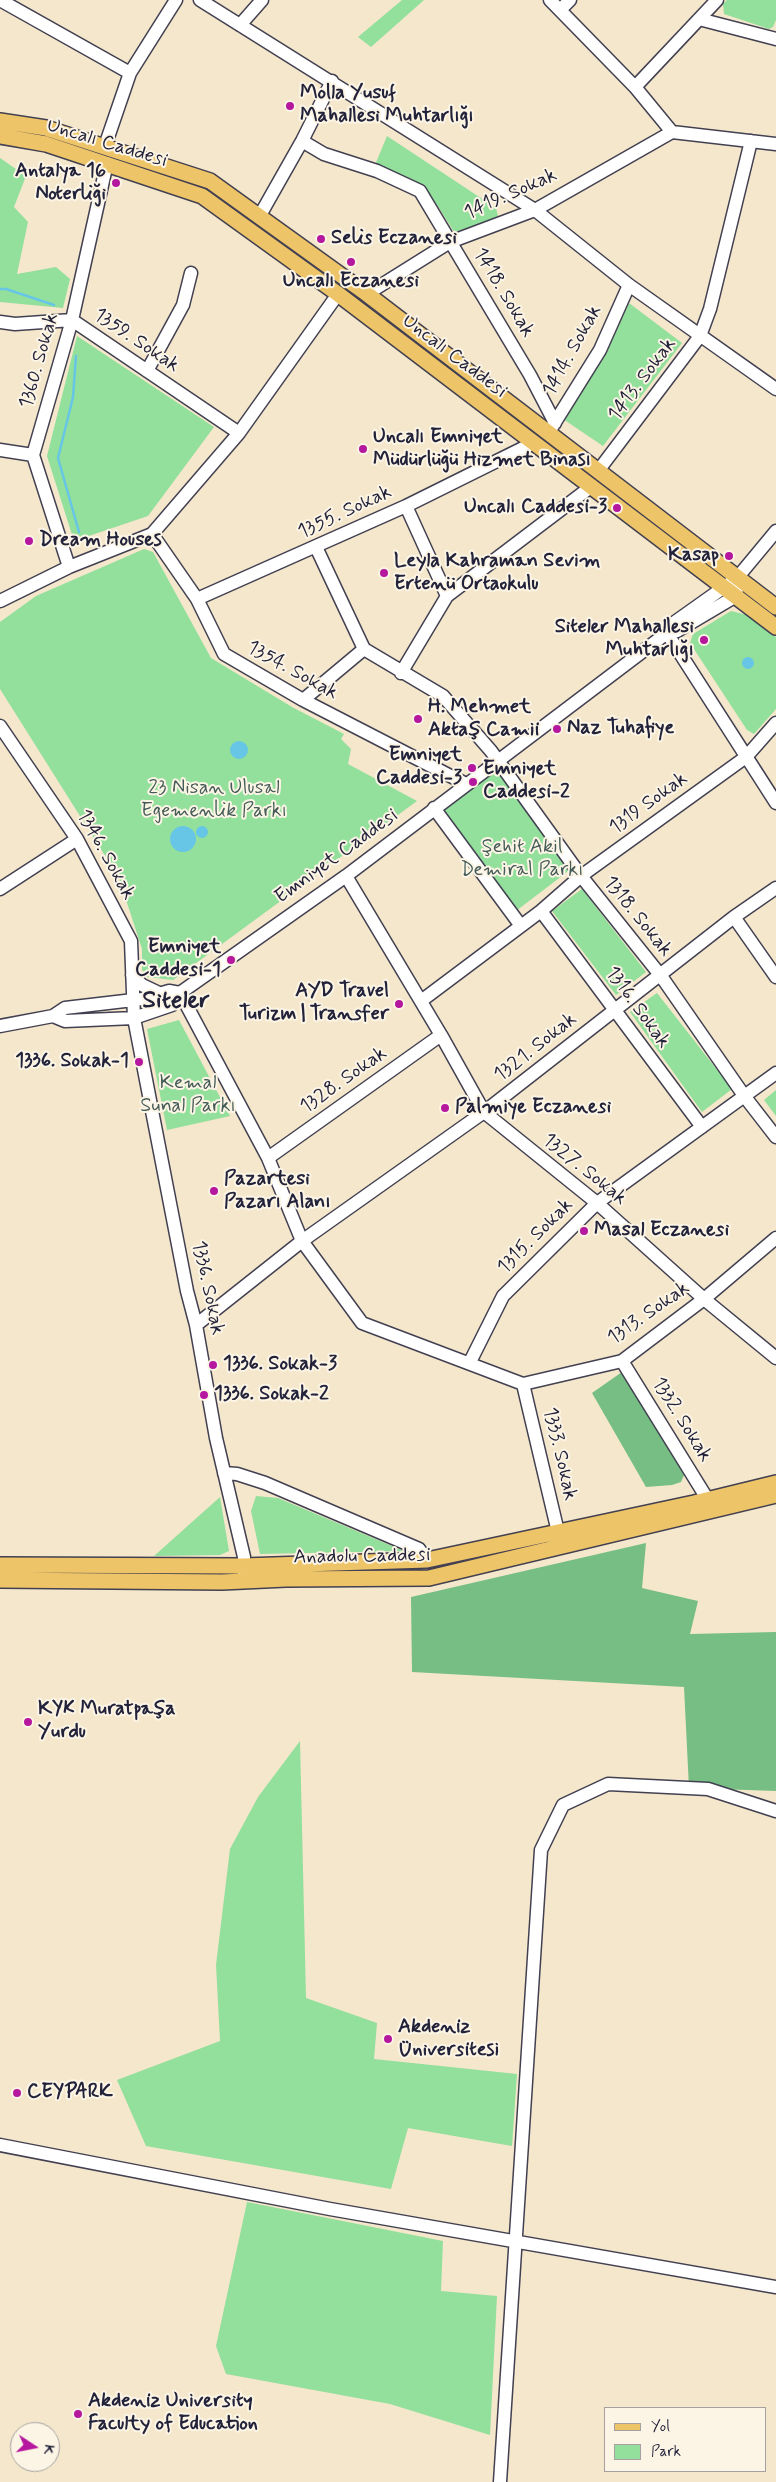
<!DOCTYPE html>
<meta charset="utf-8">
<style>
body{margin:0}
#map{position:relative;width:776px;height:2482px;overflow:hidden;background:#f4e7cc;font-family:Mynerve,sans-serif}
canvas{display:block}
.legend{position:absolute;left:604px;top:2407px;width:162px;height:65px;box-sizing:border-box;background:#fcf5e5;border:1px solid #a5a1a1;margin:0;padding:6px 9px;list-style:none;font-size:15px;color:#22223b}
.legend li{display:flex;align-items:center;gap:10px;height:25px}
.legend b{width:25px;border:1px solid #a5a1a1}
.north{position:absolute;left:10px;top:2422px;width:50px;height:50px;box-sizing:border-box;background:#fcf5e5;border:1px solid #a5a1a1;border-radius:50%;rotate:101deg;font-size:14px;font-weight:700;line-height:20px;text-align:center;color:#22223b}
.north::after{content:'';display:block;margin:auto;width:18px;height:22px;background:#b5179e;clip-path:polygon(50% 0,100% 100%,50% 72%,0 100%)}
</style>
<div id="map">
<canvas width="776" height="2482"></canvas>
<ul class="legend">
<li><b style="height:6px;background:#eec469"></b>Yol</li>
<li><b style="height:14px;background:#93df9c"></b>Park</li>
</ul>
<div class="north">K</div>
</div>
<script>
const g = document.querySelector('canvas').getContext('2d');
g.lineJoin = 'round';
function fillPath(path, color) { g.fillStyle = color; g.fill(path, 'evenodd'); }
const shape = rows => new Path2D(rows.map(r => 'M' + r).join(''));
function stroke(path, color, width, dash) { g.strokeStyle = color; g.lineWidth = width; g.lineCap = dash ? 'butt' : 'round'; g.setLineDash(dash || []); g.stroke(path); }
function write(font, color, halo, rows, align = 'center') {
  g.font = font + ' Mynerve,sans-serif'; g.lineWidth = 4; g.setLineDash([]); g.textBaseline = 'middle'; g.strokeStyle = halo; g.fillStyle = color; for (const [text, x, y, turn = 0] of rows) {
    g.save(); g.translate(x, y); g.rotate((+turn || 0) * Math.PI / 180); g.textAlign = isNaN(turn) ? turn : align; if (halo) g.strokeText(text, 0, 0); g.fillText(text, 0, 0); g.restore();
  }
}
fillPath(shape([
 [402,0,424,0,371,47,358,37],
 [727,0,776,0,776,20,773,27,769,29,724,14,723,4],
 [387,136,496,208,498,216,493,222,456,235,439,208,423,189,412,180,375,165],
 [0,158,26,176,14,207,28,222,17,274,56,267,70,279,63,308,0,302],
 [629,303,682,343,603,446,563,419,606,354],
 [77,336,214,427,148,516,74,541,47,456],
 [144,549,153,552,211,658,292,707,344,734,341,739,351,749,348,764,417,801,173,980,147,977,142,970,142,949,119,878,0,689,0,622,36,596],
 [731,611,747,615,776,637,776,709,754,734,747,730,690,643,693,634],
 [497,769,571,869,516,911,441,808],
 [582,889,646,972,616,995,552,911],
 [657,993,732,1089,702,1112,630,1012],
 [179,1020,230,1116,167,1130,147,1029],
 [776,1090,776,1116,764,1100],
 [256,1496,278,1498,404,1551,260,1554,251,1511],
 [220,1497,229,1551,220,1555,154,1556],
 [300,1741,306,1998,377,2023,374,2059,517,2074,512,2146,408,2128,391,2189,146,2146,117,2080,220,2041,216,1965,230,1849,258,1797],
 [247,2202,443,2241,441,2291,497,2296,490,2435,390,2404,226,2374,216,2346]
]), '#93df9c');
fillPath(shape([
 [622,1372,682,1467,684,1475,681,1482,672,1485,646,1487,592,1393],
 [646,1543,642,1588,698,1601,690,1634,776,1632,776,1791,689,1788,684,1687,412,1672,411,1597]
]), '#76be84');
fillPath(shape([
 '742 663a6 6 0 1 1 12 0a6 6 0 1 1-12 0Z',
 '230 750a9 9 0 1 1 18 0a9 9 0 1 1-18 0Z',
 '196 832a6 6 0 1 1 12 0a6 6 0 1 1-12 0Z',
 '170 839a13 13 0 1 1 26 0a13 13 0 1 1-26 0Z'
]), '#67c6e5');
stroke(shape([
 [0,289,6,289,54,305],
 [76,356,73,397,58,458,79,532]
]), '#67c6e5', 2.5);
const minor = shape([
 [0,0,130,73],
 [200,0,535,210,629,285,776,389],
 [550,0,635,87,672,132,776,144],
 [560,10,570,0],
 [699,19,776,39],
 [240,25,262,0],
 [635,87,717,0],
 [302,141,324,154,377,171,420,191,530,375,555,423],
 [105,146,130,73,176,0],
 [259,217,302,141,332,81],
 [367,294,450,242,535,210,672,132],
 [0,322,15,324,72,320,239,433],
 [147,371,183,305,191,273],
 [552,427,600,350,629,285],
 [0,450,33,455],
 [598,471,700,336,710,309,751,141],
 [406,506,447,596],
 [152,534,197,599,224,654,303,700,466,784],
 [316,547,364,649,443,696,491,751,581,876,661,976,745,1097,776,1137],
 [69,567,33,455,72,320,107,163],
 [197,599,406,506,533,443],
 [0,601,69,567,152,534,239,433,338,294],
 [667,633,776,803],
 [667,633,677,631,736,596,737,587],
 [401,673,447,596,592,486],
 [303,700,364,649],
 [0,726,77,839,131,941,134,1018,187,1291,196,1325,216,1438,244,1557,244,1575],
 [434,808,521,926],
 [346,876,441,1035,484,1112,597,1203,704,1299,776,1358],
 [0,889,77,839],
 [541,911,702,1127],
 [734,917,776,977],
 [132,975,142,985,161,994],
 [180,993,268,1158,302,1241,362,1323,523,1384,622,1361,704,1299,776,1238],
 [421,1001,541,911,581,876,746,757,776,723],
 [53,1016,65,1008,142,999,169,991,180,993],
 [0,1026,53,1016,65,1021,134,1018,172,1005,180,993,346,876,667,633,675,622,737,578,776,531],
 [268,1158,441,1035],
 [196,1325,302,1241,484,1112,734,917,776,888],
 [622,1361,708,1500],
 [470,1362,503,1296,597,1203,776,1073],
 [523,1384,558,1532],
 [224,1473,237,1474,265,1483,419,1549,427,1560],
 [0,2145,330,2209,776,2287],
 [500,2482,541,1850,563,1805,608,1784,708,1789,776,1811]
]);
const major = shape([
 [0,121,46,128,210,181,367,294,776,607],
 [0,136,46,144,202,196,338,294,776,627],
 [0,1565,243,1566,427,1560,694,1503,776,1483],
 [0,1580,222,1582,286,1579,429,1578,776,1495]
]);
stroke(minor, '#424051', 15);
stroke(major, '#424051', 18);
stroke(minor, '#fff', 12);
stroke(major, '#eec469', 15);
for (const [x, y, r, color] of [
 [290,106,5,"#b5179e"],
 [116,183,5,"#b5179e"],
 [321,239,5,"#b5179e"],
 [351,262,5,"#b5179e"],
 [363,449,5,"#b5179e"],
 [617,508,5,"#b5179e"],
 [29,541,5,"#b5179e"],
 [729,556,5,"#b5179e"],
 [384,573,5,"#b5179e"],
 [704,640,5,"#b5179e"],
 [418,719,5,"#b5179e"],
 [557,729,5,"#b5179e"],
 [472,768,5,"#b5179e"],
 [473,782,5,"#b5179e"],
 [231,960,5,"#b5179e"],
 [399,1004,5,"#b5179e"],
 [139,1062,5,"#b5179e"],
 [445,1108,5,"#b5179e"],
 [214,1191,5,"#b5179e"],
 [584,1231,5,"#b5179e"],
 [213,1365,5,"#b5179e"],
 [204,1395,5,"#b5179e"],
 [28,1722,5,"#b5179e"],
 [388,2039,5,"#b5179e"],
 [17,2093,5,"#b5179e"],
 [78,2414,5,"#b5179e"]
]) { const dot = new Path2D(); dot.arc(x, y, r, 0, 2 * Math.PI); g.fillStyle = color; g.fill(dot); stroke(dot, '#fcf5e5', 2); }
write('bold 20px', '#22223b', '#fcf5e5', [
 ["Molla Yusuf",300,94],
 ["Mahallesi Muhtarlığı",300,117],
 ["Antalya 16",106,172,"right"],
 ["Noterliği",106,195,"right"],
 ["Selis Eczanesi",331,239],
 ["Uncalı Eczanesi",351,282,"center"],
 ["Uncalı Emniyet",373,438],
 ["Müdürlüğü Hizmet Binası",373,461],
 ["Uncalı Caddesi-3",607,508,"right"],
 ["Dream Houses",39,541],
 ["Kasap",719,556,"right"],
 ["Leyla Kahraman Sevim",394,562],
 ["Ertenü Ortaokulu",394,585],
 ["Siteler Mahallesi",694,628,"right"],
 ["Muhtarlığı",694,651,"right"],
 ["H. Mehmet",428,708],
 ["Aktaş Camii",428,731],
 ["Naz Tuhafiye",567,729],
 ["Emniyet",462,756,"right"],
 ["Caddesi-3",462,779,"right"],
 ["Emniyet",483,770],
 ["Caddesi-2",483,793],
 ["Emniyet",221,948,"right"],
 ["Caddesi-1",221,971,"right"],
 ["AYD Travel",389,992,"right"],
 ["Turizm | Transfer",389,1015,"right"],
 ["1336. Sokak-1",129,1062,"right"],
 ["Palmiye Eczanesi",455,1108],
 ["Pazartesi",224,1180],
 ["Pazarı Alanı",224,1203],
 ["Masal Eczanesi",594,1231],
 ["1336. Sokak-3",223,1365],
 ["1336. Sokak-2",214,1395],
 ["KYK Muratpaşa",38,1710],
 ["Yurdu",38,1733],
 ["Akdeniz",398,2028],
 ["Üniversitesi",398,2051],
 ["CEYPARK",27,2093],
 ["Akdeniz University",88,2402],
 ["Faculty of Education",88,2425]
], 'left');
write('20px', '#22223b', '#fcf5e5', [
 ["Uncalı Caddesi",107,144,17],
 ["1419. Sokak",511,195,-24],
 ["1418. Sokak",503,293,59],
 ["1359. Sokak",136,341,34],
 ["1414. Sokak",573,351,-61],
 ["Uncalı Caddesi",454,357,37],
 ["1360. Sokak",40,361,-74],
 ["1413. Sokak",643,380,-53],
 ["1355. Sokak",345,513,-25],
 ["1354. Sokak",292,671,29],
 ["1319 Sokak",649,804,-36],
 ["1346. Sokak",105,855,61],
 ["Emniyet Caddesi",337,857,-36],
 ["1318. Sokak",637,917,51],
 ["1316. Sokak",637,1008,54],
 ["1321. Sokak",536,1048,-38],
 ["1328. Sokak",344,1081,-35],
 ["1327. Sokak",584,1170,39],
 ["1315. Sokak",536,1237,-45],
 ["1336. Sokak",207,1288,78],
 ["1313. Sokak",649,1314,-35],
 ["1332. Sokak",681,1420,58],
 ["1333. Sokak",559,1454,77],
 ["Anadolu Caddesi",362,1557,-1]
]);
write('20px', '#445b58', '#fcf5e5', [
 ["23 Nisan Ulusal",214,789],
 ["Egemenlik Parkı",214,812],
 ["Şehit Akil",522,848],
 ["Demiral Parkı",522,871],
 ["Kemal",188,1084],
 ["Sunal Parkı",188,1107]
]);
write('bold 25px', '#22223b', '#fcf5e5', [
 ["Siteler",176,1002]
]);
</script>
